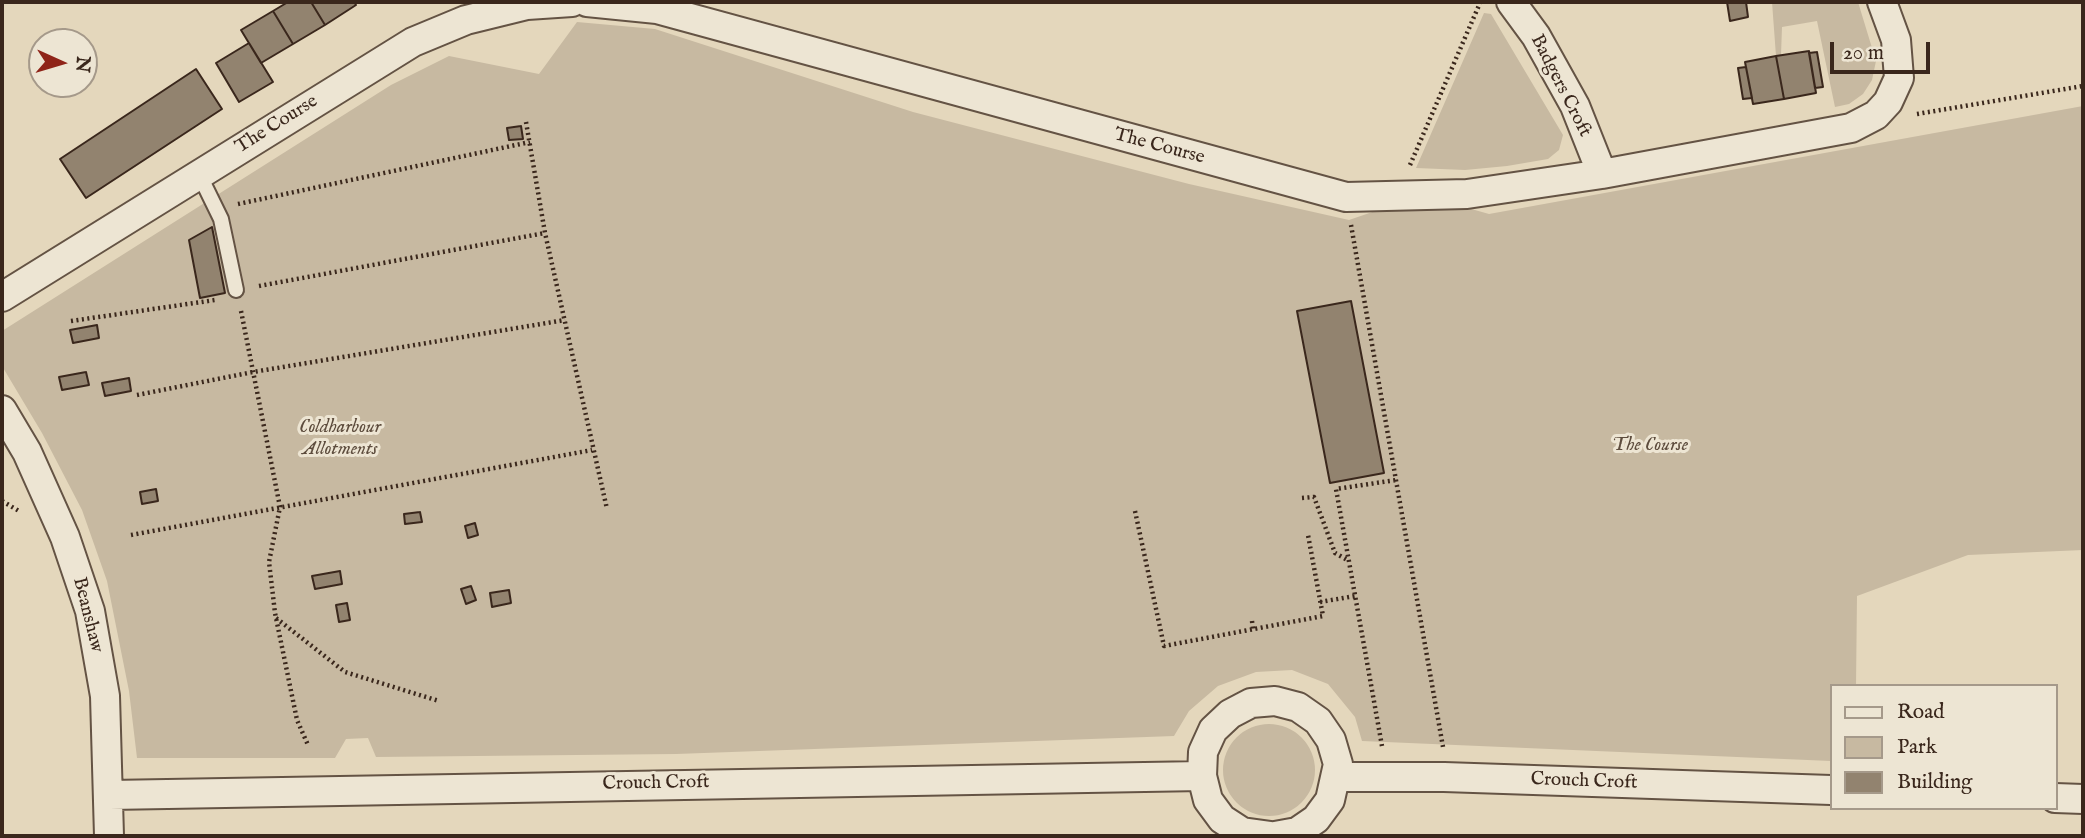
<!DOCTYPE html>
<style>
body{margin:0}
#map{position:relative;width:2085px;height:838px;overflow:hidden;background:#e4d7bc;font-family:"IM FELL English",serif}
canvas{display:block}
.frame{position:absolute;inset:0;border:4px solid #3a271c;pointer-events:none}
.legend{position:absolute;left:1830px;top:684px;width:228px;height:126px;box-sizing:border-box;background:#ede5d3;border:2px solid #a5998a;margin:0;padding:9px 12px;list-style:none;font-size:21px;color:#3a271c}
.legend li{display:flex;align-items:center;gap:14px;height:35px}
.legend b{width:35px;border:2px solid #a5998a}
.north{position:absolute;left:28px;top:28px;width:70px;height:70px;box-sizing:border-box;background:#ede5d3;border:2px solid #a5998a;border-radius:50%;rotate:94deg;font-size:19px;font-weight:700;line-height:28px;text-align:center;color:#3a271c}
.north::after{content:'';display:block;margin:auto;width:24px;height:32px;background:#8f2418;clip-path:polygon(50% 0,100% 100%,50% 72%,0 100%)}
.scale{position:absolute;left:1830px;top:42px;width:100px;height:32px;box-sizing:border-box;border:4px solid #3a271c;border-top:0;padding-left:9px;font-size:21px;line-height:24px;white-space:nowrap;color:#3a271c;-webkit-text-stroke:5px #ede5d3;paint-order:stroke}
</style>
<div id="map">
<canvas width="2085" height="838"></canvas>
<div class="frame"></div>
<ul class="legend">
<li><b style="height:9px;background:#ede5d3"></b>Road</li>
<li><b style="height:19px;background:#c7b9a1"></b>Park</li>
<li><b style="height:19px;background:#92836f"></b>Building</li>
</ul>
<div class="north">N</div>
<div class="scale">20 m</div>
</div>
<script>
const g = document.querySelector('canvas').getContext('2d');
g.lineJoin = 'round';
function fillPath(path, color) { g.fillStyle = color; g.fill(path, 'evenodd'); }
const shape = rows => new Path2D(rows.map(r => 'M' + r).join(''));
function stroke(path, color, width, dash) { g.strokeStyle = color; g.lineWidth = width; g.lineCap = dash ? 'butt' : 'round'; g.setLineDash(dash || []); g.stroke(path); }
function write(font, color, halo, rows, align = 'center') {
  g.font = font + ' "IM FELL English",serif'; g.lineWidth = 6; g.setLineDash([]); g.textBaseline = 'middle'; g.strokeStyle = halo; g.fillStyle = color; for (const [text, x, y, turn = 0] of rows) {
    g.save(); g.translate(x, y); g.rotate((+turn || 0) * Math.PI / 180); g.textAlign = isNaN(turn) ? turn : align; if (halo) g.strokeText(text, 0, 0); g.fillText(text, 0, 0); g.restore();
  }
}
fillPath(shape([
 [1772,2,1858,2,1876,61,1872,80,1863,94,1849,104,1835,107,1817,21,1782,27,1781,55,1776,56],
 [1484,13,1491,14,1563,135,1559,150,1548,159,1507,166,1465,170,1416,168],
 [577,22,655,29,913,112,1189,184,1349,220,1422,195,1489,214,2083,106,2083,550,1968,555,1857,596,1856,686,1831,686,1831,761,1362,741,1355,717,1328,684,1292,670,1256,672,1218,686,1189,711,1174,736,676,754,376,757,368,738,346,739,335,758,137,758,129,691,107,581,82,510,42,433,2,366,2,331,391,85,449,56,539,74],
 '1223 770a46 46 0 1 1 92 0a46 46 0 1 1-92 0Z'
]), '#c7b9a1');
const building = shape([
 [288,2,311,2,325,25,293,44,273,11,288,2],
 [311,2,354,2,356,5,325,25,311,2],
 [1727,2,1746,2,1748,17,1730,21,1727,2],
 [273,11,293,44,261,63,241,30,273,11],
 [249,43,273,82,239,102,216,63,249,43],
 [1809,51,1816,93,1784,99,1776,56,1809,51],
 [1817,52,1823,87,1815,88,1809,53,1817,52],
 [1776,56,1784,99,1753,104,1745,62,1776,56],
 [1746,67,1752,98,1743,99,1738,68,1746,67],
 [196,69,222,109,86,198,60,159,196,69],
 [521,126,523,139,509,140,507,128,521,126],
 [212,227,225,293,200,298,189,240,212,227],
 [1351,301,1384,473,1330,483,1297,311,1351,301],
 [97,325,99,338,73,343,70,330,97,325],
 [86,372,89,385,62,390,59,377,86,372],
 [129,378,131,391,105,396,102,383,129,378],
 [156,489,158,501,142,504,140,492,156,489],
 [420,512,422,522,405,524,404,514,420,512],
 [475,523,478,535,468,538,465,526,475,523],
 [340,571,342,584,315,589,312,576,340,571],
 [471,586,476,600,466,604,461,589,471,586],
 [509,590,511,603,492,607,490,593,509,590],
 [347,603,350,620,339,622,336,605,347,603]
]);
fillPath(building, '#92836f');
stroke(building, '#3a271c', 2);
const lane = shape([
 [199,174,221,219,236,290]
]);
const street = shape([
 [587,2,657,9,1346,197,1467,194,1602,174,1851,128,1876,115,1888,102,1899,78,1896,40,1882,2],
 [1511,2,1536,36,1575,106,1602,174],
 [2,297,413,42,466,20,527,5,572,2],
 [2,410,27,452,65,537,90,611,105,696,109,836],
 [1338,777,1444,777,1831,790],
 [110,795,1202,776],
 [2055,798,2083,799],
 [1271,836,1242,832,1222,819,1208,800,1202,776,1203,752,1213,730,1230,714,1251,703,1275,701,1298,707,1318,721,1331,740,1338,764,1330,800,1316,819,1297,832,1275,836]
]);
stroke(lane, '#645344', 18);
stroke(street, '#645344', 32);
stroke(shape([
 [1917,114,2083,86],
 [526,122,545,233,607,509],
 [1410,165,1480,3],
 [238,204,530,142],
 [1351,225,1443,747],
 [259,286,545,233],
 [241,311,280,507,269,562,275,613,297,720,308,745],
 [71,321,215,300],
 [137,395,253,372,565,320],
 [1302,498,1314,497,1335,553,1349,561],
 [2,501,19,511],
 [1135,511,1164,646,1323,616,1308,535],
 [131,535,592,450],
 [1320,602,1355,596],
 [276,618,345,672,439,701],
 [1252,621,1253,629],
 [1382,746,1336,489,1396,480]
]), '#3a271c', 4.5, [2, 3.5]);
stroke(lane, '#ede5d3', 14);
stroke(street, '#ede5d3', 28);
write('19px', '#3a271c', '#ede5d3', [
 ["Badgers Croft",1560,86,63],
 ["The Course",277,125,-32],
 ["The Course",1159,147,15],
 ["Beanshaw",87,615,76],
 ["Crouch Croft",1584,782,2],
 ["Crouch Croft",656,784,-1]
]);
write('italic 19px', '#5d4c3d', '#ede5d3', [
 ["Coldharbour",340,428],
 ["Allotments",340,450],
 ["The Course",1650,446]
]);
</script>
